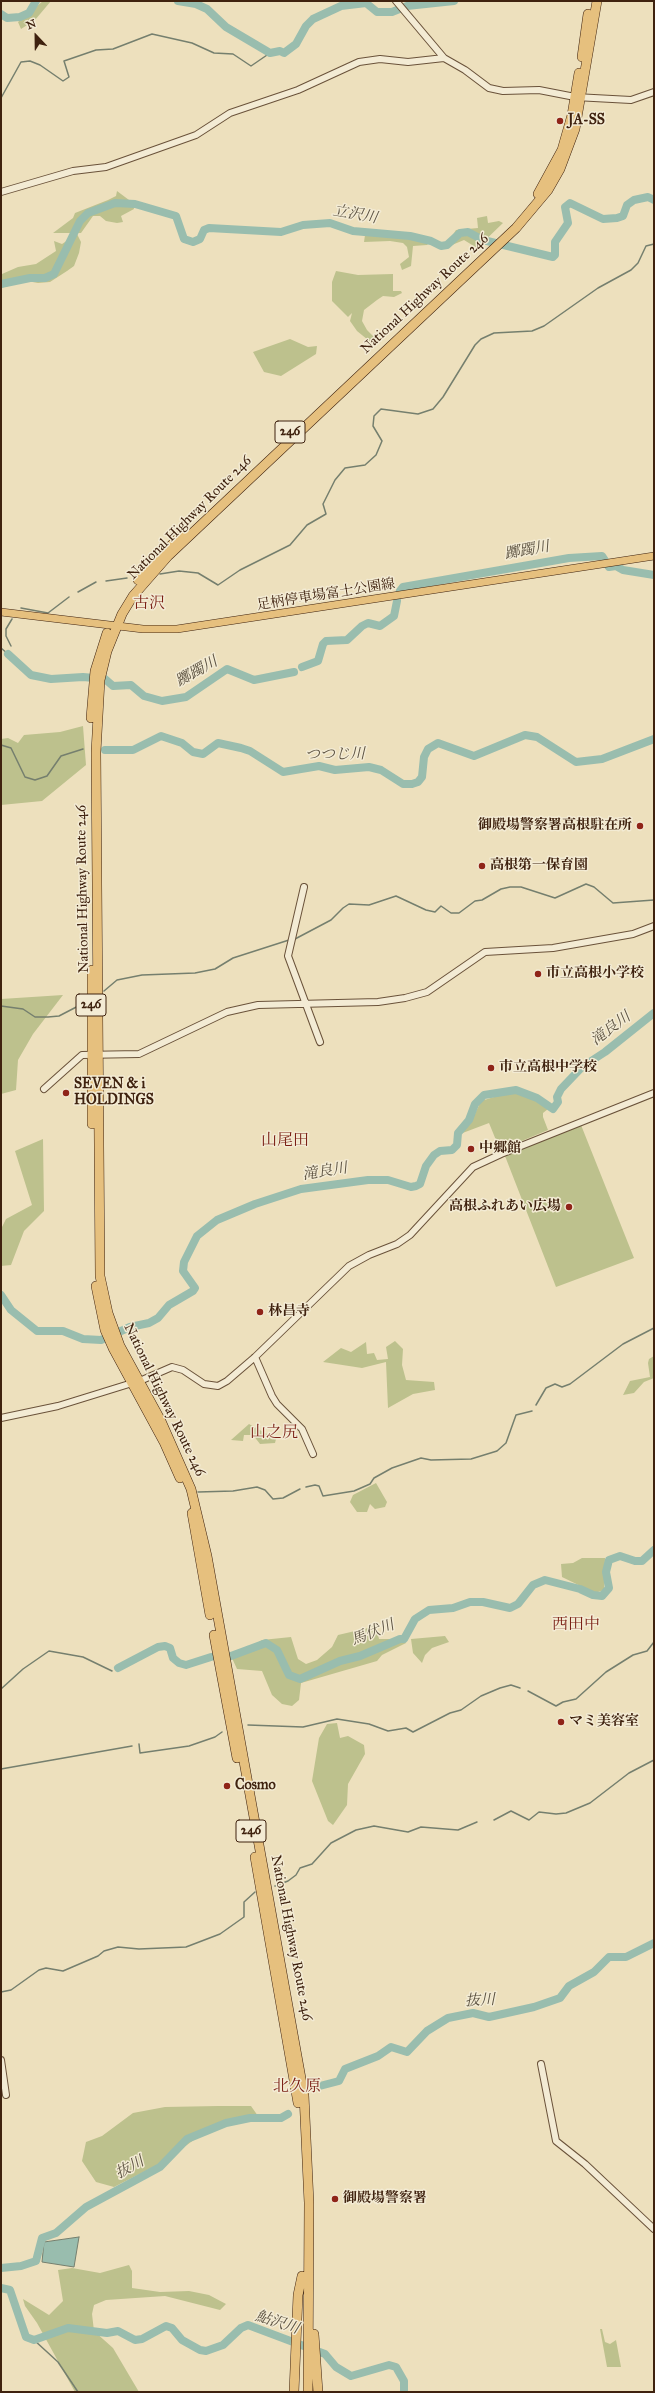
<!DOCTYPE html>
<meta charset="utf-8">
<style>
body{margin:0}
#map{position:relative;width:655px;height:2393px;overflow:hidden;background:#ede0bd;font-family:"IM FELL Great Primer",serif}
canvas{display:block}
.frame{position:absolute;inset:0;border:2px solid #3f220f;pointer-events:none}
.north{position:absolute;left:16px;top:16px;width:40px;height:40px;-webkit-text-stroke:3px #f3ebd4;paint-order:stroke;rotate:338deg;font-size:11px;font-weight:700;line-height:16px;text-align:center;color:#3f220f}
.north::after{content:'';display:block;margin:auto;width:14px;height:18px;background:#3f220f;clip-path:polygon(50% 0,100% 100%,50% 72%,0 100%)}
</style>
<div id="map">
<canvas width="655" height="2393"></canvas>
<div class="frame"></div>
<div class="north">N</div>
</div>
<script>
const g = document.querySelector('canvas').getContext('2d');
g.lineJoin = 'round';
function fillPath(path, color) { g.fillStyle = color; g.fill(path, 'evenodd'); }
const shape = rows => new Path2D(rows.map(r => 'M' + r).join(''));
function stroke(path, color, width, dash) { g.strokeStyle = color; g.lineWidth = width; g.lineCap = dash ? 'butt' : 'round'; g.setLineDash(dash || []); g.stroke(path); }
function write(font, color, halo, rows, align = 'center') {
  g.font = font + ' "IM FELL Great Primer","Noto Serif JP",serif'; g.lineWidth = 3; g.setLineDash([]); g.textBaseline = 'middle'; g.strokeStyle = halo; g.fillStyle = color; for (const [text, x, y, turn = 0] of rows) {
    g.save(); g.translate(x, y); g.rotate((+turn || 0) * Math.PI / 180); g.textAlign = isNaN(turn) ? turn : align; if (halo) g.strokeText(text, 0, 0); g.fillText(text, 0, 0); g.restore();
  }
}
fillPath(shape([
 [43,1,51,1,35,20,21,29,18,22],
 [117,191,133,203,134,209,121,216,123,222,117,223,106,221,100,216,93,216,81,233,53,233,73,218,75,213,108,200,116,196],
 [487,216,488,223,499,221,503,223,477,248,464,240,452,245,451,238,456,230,478,228,477,218],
 [77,234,81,242,79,253,74,266,67,271,50,282,38,283,27,281,1,288,2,274,18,267,36,264,56,251,54,241,62,244],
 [365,235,411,238,429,243,427,245,413,246,411,266,402,270,400,264,409,257,407,247,403,243,390,241,364,242],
 [336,271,358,275,393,274,393,291,401,291,402,293,394,297,383,296,377,300,364,310,362,321,367,330,378,341,373,344,357,331,350,321,352,313,348,317,332,301,332,282],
 [290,339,308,347,317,346,316,354,281,376,264,372,253,352],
 [83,726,86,765,42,801,1,805,1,739,8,738,18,743,24,735,60,732],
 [63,995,33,1034,18,1060,16,1090,1,1094,1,999],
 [507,1093,525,1094,537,1099,548,1109,543,1113,543,1117,548,1130,500,1150,489,1123,460,1134,472,1120,481,1101],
 [581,1125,634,1258,556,1287,505,1156],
 [43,1139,44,1211,24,1231,11,1265,1,1266,1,1229,6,1219,32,1205,15,1151],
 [395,1341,403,1349,402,1365,406,1380,434,1382,435,1390,413,1394,388,1408,386,1362,362,1368,323,1362,341,1348,351,1352,366,1342,367,1354,374,1353,377,1360,388,1359,386,1347],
 [654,1356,654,1378,644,1382,634,1393,623,1395,630,1381,650,1377,648,1363,649,1359],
 [249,1424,276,1439,275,1443,260,1444,253,1435,244,1435,243,1441,231,1440],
 [376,1483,387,1502,385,1507,375,1509,370,1504,367,1512,357,1512,350,1502,353,1495],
 [582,1558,605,1558,604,1590,595,1593,562,1577,561,1564,573,1563],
 [375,1623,379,1639,404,1639,406,1643,382,1655,377,1661,301,1683,299,1700,292,1706,282,1704,272,1695,262,1671,237,1669,232,1658,262,1640,291,1637,298,1659,306,1664,317,1660,332,1647,338,1635,368,1628],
 [445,1636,449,1642,432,1648,425,1655,422,1663,413,1653,411,1639],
 [337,1723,340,1738,348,1736,364,1745,365,1754,348,1784,347,1805,333,1825,328,1821,312,1781,319,1738,327,1724],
 [218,2106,251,2106,258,2116,219,2122,163,2162,114,2187,96,2182,82,2161,86,2142,102,2136,133,2113,165,2107],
 [129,2265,132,2271,132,2288,160,2292,189,2291,209,2295,226,2304,220,2310,165,2296,106,2300,94,2305,92,2314,94,2331,113,2348,139,2392,75,2392,37,2323,25,2306,23,2299,49,2315,63,2301,58,2270,72,2268,100,2273],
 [600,2329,602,2329,605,2342,610,2344,616,2340,621,2367,607,2367]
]), '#bdc18d');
const water = shape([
 [79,2237,74,2267,42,2262,44,2242,79,2237]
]);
fillPath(water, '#99bdae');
stroke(water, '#757f6e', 1);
stroke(shape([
 [1,98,21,62,30,61,40,65,63,81,69,77,64,61,96,50,113,49,152,34,192,43,214,53,233,54,251,66,270,53],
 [160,574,179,571,198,573,218,585,240,570,290,545,307,525,326,514,323,504,335,480,345,468,365,465,376,455,382,441,373,426,374,416,381,409,418,414,433,409,443,397,475,345,481,339,494,333,532,331,544,326,598,288,631,270,638,263,646,246,654,244],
 [106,581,127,578],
 [78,592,96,582],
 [21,608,48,613,69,597],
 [11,646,6,636,6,629,12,619],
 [1,648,8,654],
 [1,745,11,748,25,777,35,780,47,776,61,756,83,749],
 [295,939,331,920,343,908,349,904,369,905,396,896,426,910,435,912,441,906,451,913,459,913,475,901,482,900,501,889,510,887,521,887,555,898,586,884,594,887,613,903,654,900],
 [104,991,117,980,142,975,195,973,215,969,233,958,289,940],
 [1,1006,23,1009,35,1017,48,1017,59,1016,86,1002],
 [536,1405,546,1388,555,1384,562,1387,570,1384,623,1344,654,1328],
 [306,1487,315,1485,319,1486,323,1496,354,1491,370,1484,374,1478,392,1468,421,1458,431,1460,471,1459,497,1451,506,1443,516,1415,532,1411],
 [198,1492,233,1491,257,1487,265,1490,273,1499,283,1498,300,1489],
 [1,1689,23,1669,49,1651,83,1657,112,1671],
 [528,1691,556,1706,563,1702,576,1699,606,1672,633,1655,647,1651,654,1642],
 [248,1725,303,1727,337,1719,369,1724,388,1731,406,1728,413,1732,450,1713,461,1710,481,1696,500,1688,511,1685,520,1688],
 [139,1744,140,1753,189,1746,215,1737,222,1732],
 [1,1769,132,1746],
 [494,1820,511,1811,529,1820,539,1812,556,1814,566,1813,590,1803,629,1773,654,1760],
 [275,1886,288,1881,296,1875,300,1868,312,1864,331,1843,356,1830,374,1826,408,1832,421,1827,458,1830,477,1822],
 [1,1992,11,1990,39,1970,46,1968,63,1971,98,1956,104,1951,118,1947,139,1949,186,1947,220,1934,244,1917,244,1902,255,1892],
 [34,2340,58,2362,78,2392]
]), '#757f6e', 1.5);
stroke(shape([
 [178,1,196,4,207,9,226,27,270,53,280,51,284,53,296,44,306,26,313,19,341,6,366,3,377,12,392,12,407,6,454,1],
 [1,14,7,18,20,17,29,13,36,1],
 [1,284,30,278,45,278,54,274,80,221,88,213,115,203,135,204,176,216,184,239,193,242,200,239,204,230,209,228,281,232,303,225,330,223,353,231,410,236,431,241,441,246,447,245,460,233,468,232,483,240,553,257,555,255,555,242,568,223,565,207,570,203,603,219,617,218,623,216,627,205,634,200,648,197,654,200],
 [400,591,403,587,569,558,602,556,609,567,616,566,623,570,654,575],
 [8,654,31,675,51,679,83,677,105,679,113,686,131,685,144,696,162,701,186,697,227,669,254,680,294,672],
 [302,667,318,661,323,644,326,641,347,640,362,626,368,623,380,626,394,616,397,601],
 [105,750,133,750,161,736,182,743,193,752,203,754,218,743,241,748,250,751,283,772,319,766,335,770,369,767,381,770,403,784,412,784,418,782,422,777,424,757,428,749,438,743,474,756,525,735,537,737,576,762,602,759,654,739],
 [1,1295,11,1310,37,1331,63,1331,83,1339,101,1340,130,1327,149,1323,158,1318,169,1305,193,1291,195,1288,183,1271,184,1262,197,1236,217,1220,255,1204,301,1189,368,1180,388,1180,411,1187,416,1186,420,1184,426,1166,434,1155,440,1151,452,1150,457,1145,458,1133,469,1120,475,1104,484,1095,516,1090,537,1098,553,1109,558,1102,557,1097,561,1089,582,1067,605,1052,654,1013],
 [231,1656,266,1643,277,1650,289,1675,300,1679,340,1661,360,1656,400,1639,404,1639,415,1619,429,1610,453,1608,470,1602,483,1602,510,1608,518,1604,533,1585,545,1580,580,1589,593,1595,602,1596,609,1588,606,1572,609,1560,620,1556,635,1561,642,1561,654,1550],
 [118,1668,158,1647,165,1646,170,1648,173,1658,179,1663,186,1665,211,1657],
 [312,2088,339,2081,345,2069,378,2056,391,2047,407,2052,427,2031,448,2018,473,2013,489,2017,534,2007,560,1998,569,1986,594,1972,609,1957,626,1957,654,1943],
 [1,2268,21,2266,36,2261,42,2238,56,2233,86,2207,160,2167,187,2139,226,2123,250,2118,281,2118,288,2114],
 [1,2288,10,2290,26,2337,34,2340,68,2328,107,2333,118,2331,135,2340,142,2339,166,2326,172,2328,182,2340,200,2350,206,2351,223,2345,241,2328,248,2325,325,2354,336,2367,351,2376,389,2365,396,2367,404,2381,404,2392]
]), '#99bdae', 8);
const minor = shape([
 [396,1,444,58,465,70,489,88,503,91,539,90,575,97,631,100,654,92],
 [1,192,73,171,106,167,196,135,230,113,298,90,359,62,380,59,408,62,444,58],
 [304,887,288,956,320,1042],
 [44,1089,82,1055,139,1054,227,1012,258,1005,378,1002,405,998,427,992,485,952,553,948,633,934,654,926],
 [255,1357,272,1396,277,1404,302,1429,313,1454],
 [1,1418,58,1406,142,1380,172,1367,183,1370,204,1384,218,1386,227,1381,255,1357,349,1266,369,1255,397,1244,410,1235,473,1167,501,1154,654,1093],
 [1,2060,6,2095],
 [541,2064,556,2141,585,2164,654,2229]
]);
const major = shape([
 [1,612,143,629,177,629,654,556]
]);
const highway = shape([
 [582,57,588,14],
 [538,194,562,150,572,115,579,73],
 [138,580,184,532],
 [91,718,95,671,107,633],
 [92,970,92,1124],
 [96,1286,105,1330,113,1348,164,1442,180,1478],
 [192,1513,210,1615],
 [214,1635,237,1758],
 [255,1857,298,2103],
 [314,2334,318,2392],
 [294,2392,298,2295,302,2276],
 [308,2392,309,2203,304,2095,207,1556,191,1489,161,1421,120,1346,108,1313,100,1276,96,752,100,680,107,651,122,614,133,596,168,556,516,228,548,190,560,169,575,129,597,1]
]);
stroke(minor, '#6a523a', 8);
stroke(major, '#3f220f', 8);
stroke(highway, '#3f220f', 10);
stroke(minor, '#f3ebd4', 6);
stroke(major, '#e6c07e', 7);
stroke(highway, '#e6c07e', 9);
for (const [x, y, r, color] of [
 [560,121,4,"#8f2418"],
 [640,826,4,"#8f2418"],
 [482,866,4,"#8f2418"],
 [538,974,4,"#8f2418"],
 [491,1068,4,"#8f2418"],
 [66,1093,4,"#8f2418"],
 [471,1149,4,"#8f2418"],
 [569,1207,4,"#8f2418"],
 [260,1312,4,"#8f2418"],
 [561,1722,4,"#8f2418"],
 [227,1786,4,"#8f2418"],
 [335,2199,4,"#8f2418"]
]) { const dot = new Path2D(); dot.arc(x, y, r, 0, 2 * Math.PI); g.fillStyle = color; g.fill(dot); stroke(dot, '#f3ebd4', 1.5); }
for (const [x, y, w] of [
 [290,432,30],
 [91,1005,30],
 [251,1831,30]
]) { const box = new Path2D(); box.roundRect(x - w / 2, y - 11, w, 22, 3); g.fillStyle = '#f3ebd4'; g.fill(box); stroke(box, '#3f220f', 1); }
write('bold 13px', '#3f220f', null, [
 ["246",290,432],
 ["246",91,1005],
 ["246",251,1831]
]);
write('bold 14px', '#3f220f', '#f3ebd4', [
 ["JA-SS",568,121],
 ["御殿場警察署高根駐在所",632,826,"right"],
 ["高根第一保育園",490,866],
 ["市立高根小学校",546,974],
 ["市立高根中学校",499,1068],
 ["SEVEN & i",74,1085],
 ["HOLDINGS",74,1101],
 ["中郷館",479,1149],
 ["高根ふれあい広場",561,1207,"right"],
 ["林昌寺",268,1312],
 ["マミ美容室",569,1722],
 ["Cosmo",235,1786],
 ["御殿場警察署",343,2199]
], 'left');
write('14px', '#3f220f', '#f3ebd4', [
 ["National Highway Route 246",425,294,-43],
 ["National Highway Route 246",190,518,-45],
 ["足柄停車場富士公園線",326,595,-9],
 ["National Highway Route 246",83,889,-91],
 ["National Highway Route 246",164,1400,64],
 ["National Highway Route 246",291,1938,79]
]);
write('italic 15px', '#5a503f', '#f3ebd4', [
 ["立沢川",355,215,10],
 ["躑躅川",527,551,-10],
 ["躑躅川",197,672,-29],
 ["つつじ川",335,755,-1],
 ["滝良川",611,1029,-37],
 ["滝良川",325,1172,-9],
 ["馬伏川",373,1633,-22],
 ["抜川",480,2001,-3],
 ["抜川",130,2168,-29],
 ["鮎沢川",277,2323,18]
]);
write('16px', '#7a1f14', '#f3ebd4', [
 ["古沢",149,604],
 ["山尾田",285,1141],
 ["山之尻",274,1433],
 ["西田中",576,1625],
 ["北久原",297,2087]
]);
</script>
